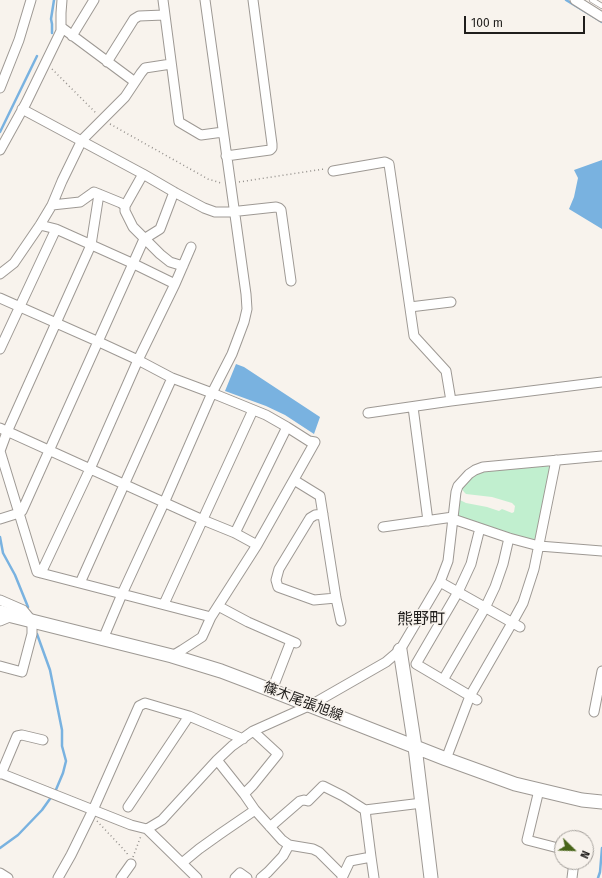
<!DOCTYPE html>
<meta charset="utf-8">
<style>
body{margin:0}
#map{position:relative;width:602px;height:878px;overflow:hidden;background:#f8f3ed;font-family:"Fira Sans",sans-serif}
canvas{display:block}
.north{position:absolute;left:554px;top:830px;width:40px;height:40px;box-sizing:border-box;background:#f8f3ed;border:1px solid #a29e99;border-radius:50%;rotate:113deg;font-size:11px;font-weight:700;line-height:16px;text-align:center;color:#201e1c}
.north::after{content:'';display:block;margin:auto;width:14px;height:18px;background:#476418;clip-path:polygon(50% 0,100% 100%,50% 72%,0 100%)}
.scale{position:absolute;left:464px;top:16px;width:121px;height:18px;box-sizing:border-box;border:2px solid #201e1c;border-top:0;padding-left:5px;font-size:12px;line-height:14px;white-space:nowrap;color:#201e1c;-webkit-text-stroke:3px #f8f3ed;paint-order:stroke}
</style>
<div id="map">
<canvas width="602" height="878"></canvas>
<div class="north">N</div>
<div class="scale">100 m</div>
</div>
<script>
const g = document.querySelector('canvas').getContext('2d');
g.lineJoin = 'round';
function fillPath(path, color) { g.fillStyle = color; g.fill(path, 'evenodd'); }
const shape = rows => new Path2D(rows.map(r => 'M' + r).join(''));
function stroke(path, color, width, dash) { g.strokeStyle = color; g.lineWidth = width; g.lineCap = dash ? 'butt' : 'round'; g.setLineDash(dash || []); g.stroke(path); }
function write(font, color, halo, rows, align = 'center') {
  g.font = font + ' "Fira Sans","Noto Sans JP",sans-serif'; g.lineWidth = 3.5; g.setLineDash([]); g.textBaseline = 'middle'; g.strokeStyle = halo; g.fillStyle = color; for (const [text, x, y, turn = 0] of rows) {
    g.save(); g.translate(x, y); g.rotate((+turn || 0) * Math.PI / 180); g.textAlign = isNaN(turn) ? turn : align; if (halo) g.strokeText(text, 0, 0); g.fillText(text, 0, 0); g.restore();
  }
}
fillPath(shape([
 [546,465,550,467,551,471,536,540,534,542,457,517,459,503,460,500,466,503,487,507,499,511,502,509,512,513,514,512,515,506,512,503,492,497,466,494,464,492,462,489,463,485,474,475,484,471]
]), '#c1efcf');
fillPath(shape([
 [602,160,602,229,569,209,574,197,578,178,574,170],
 [236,364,244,367,320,417,314,434,285,415,266,406,225,391]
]), '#79b2e0');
stroke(shape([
 [566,0,602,22],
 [52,33,52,24,51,19,54,0],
 [0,132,37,56],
 [0,537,3,553,15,575,28,607],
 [37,634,50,670,62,730,62,746,66,761,63,773,55,792],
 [0,848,18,835,42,810,52,796],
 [598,878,600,872,602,848]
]), '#79b2e0', 2.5);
const lane = shape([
 [592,0,602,6]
]);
const street = shape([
 [163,0,179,122,201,135,223,132],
 [575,0,602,17],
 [61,27,135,82],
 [72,36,94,0],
 [107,62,134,19,139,16,164,15],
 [0,88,19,40,31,0],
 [22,109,143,174,174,192,204,208,215,212,230,212,276,207,279,208,281,210,291,281],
 [0,150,26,103,61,31,61,13,62,0],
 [226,156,270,150,272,148,272,144,253,0],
 [333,171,385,162,389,164,414,336,446,371,451,401],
 [99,194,91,245,7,432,0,451,37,572,211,617],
 [52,205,62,181,82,140,125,97,141,73,145,68,171,64],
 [125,206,143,174],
 [40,225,56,229,134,264,175,284],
 [0,274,14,263,40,225,52,205,80,202,94,192,99,194,121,203,125,206,125,211,133,227,160,254,170,262,183,266],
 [0,298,99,342,138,360,172,378,212,393,164,503,122,594,103,639],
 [410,307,451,302],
 [0,349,56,229],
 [413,407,428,521],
 [368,413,451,401,602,382],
 [0,428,203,520,235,533,257,545],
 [294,480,320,496,336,598,341,621],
 [323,514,315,515,310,518,279,569,276,580,278,587,314,600,336,598],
 [0,519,19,513,22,511,144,239,160,229,174,192],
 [453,519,509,538,539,546,602,551],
 [383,527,453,517],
 [235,533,287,427],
 [41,573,90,469,138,360,175,284,191,247],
 [440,582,520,627],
 [80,583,172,378],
 [0,600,23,610,32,621,32,634,22,672,0,666],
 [164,604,253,410],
 [218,606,248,622,296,643],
 [0,621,12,616],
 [172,656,182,650,202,637,211,617,257,545,315,442,309,441,287,427,266,415,212,393,232,354,244,322,247,309,246,294,205,0],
 [443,680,485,608,495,587,503,564,509,538],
 [272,690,291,641],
 [477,700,416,664,458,592,471,564,480,528],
 [594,712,602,671],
 [446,759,470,696,512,623,523,603,534,569,556,460],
 [217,760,244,794,255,810,282,840,289,845,313,849,319,852,343,876],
 [0,773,131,825,147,829,162,820,217,760,232,746,253,731,311,705,386,662,400,650,440,582,448,561,456,492,458,486,469,474,475,470,483,467,602,456],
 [1,774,17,736,22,735,43,740],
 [539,790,527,840,562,849],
 [244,794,253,785,278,754,253,731],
 [128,807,189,716],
 [270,827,300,801,304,800,308,801,323,786,343,796,365,810],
 [147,829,197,878],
 [371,857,374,878],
 [182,863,199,849,220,834,255,810],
 [0,873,8,878],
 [58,878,71,855,93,810,139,706,145,703,189,716,243,739],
 [121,878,131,864],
 [235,878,240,873,247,878],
 [261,878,268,872,283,856,289,845],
 [342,878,350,861,371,857,365,810,422,803],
 [572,878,574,862]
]);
const secondary = shape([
 [0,612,12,616,172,656,221,671,250,682,446,759,515,784,582,800,602,802],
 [400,650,415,747,431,878]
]);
stroke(lane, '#9e9994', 6);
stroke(street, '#9e9994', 11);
stroke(secondary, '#9e9994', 15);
stroke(shape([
 [52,69,96,113],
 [110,124,208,179,221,183],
 [239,182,324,169],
 [97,821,127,853,128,857],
 [133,857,141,836]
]), '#938f8b', 1.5, [1, 3]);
stroke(lane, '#fff', 4.5);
stroke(street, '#fff', 9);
stroke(secondary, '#fff', 13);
write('14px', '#201e1c', '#f8f3ed', [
 ["篠木尾張旭線",303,702,21]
]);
write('16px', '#201e1c', '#f8f3ed', [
 ["熊野町",421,620]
]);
</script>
